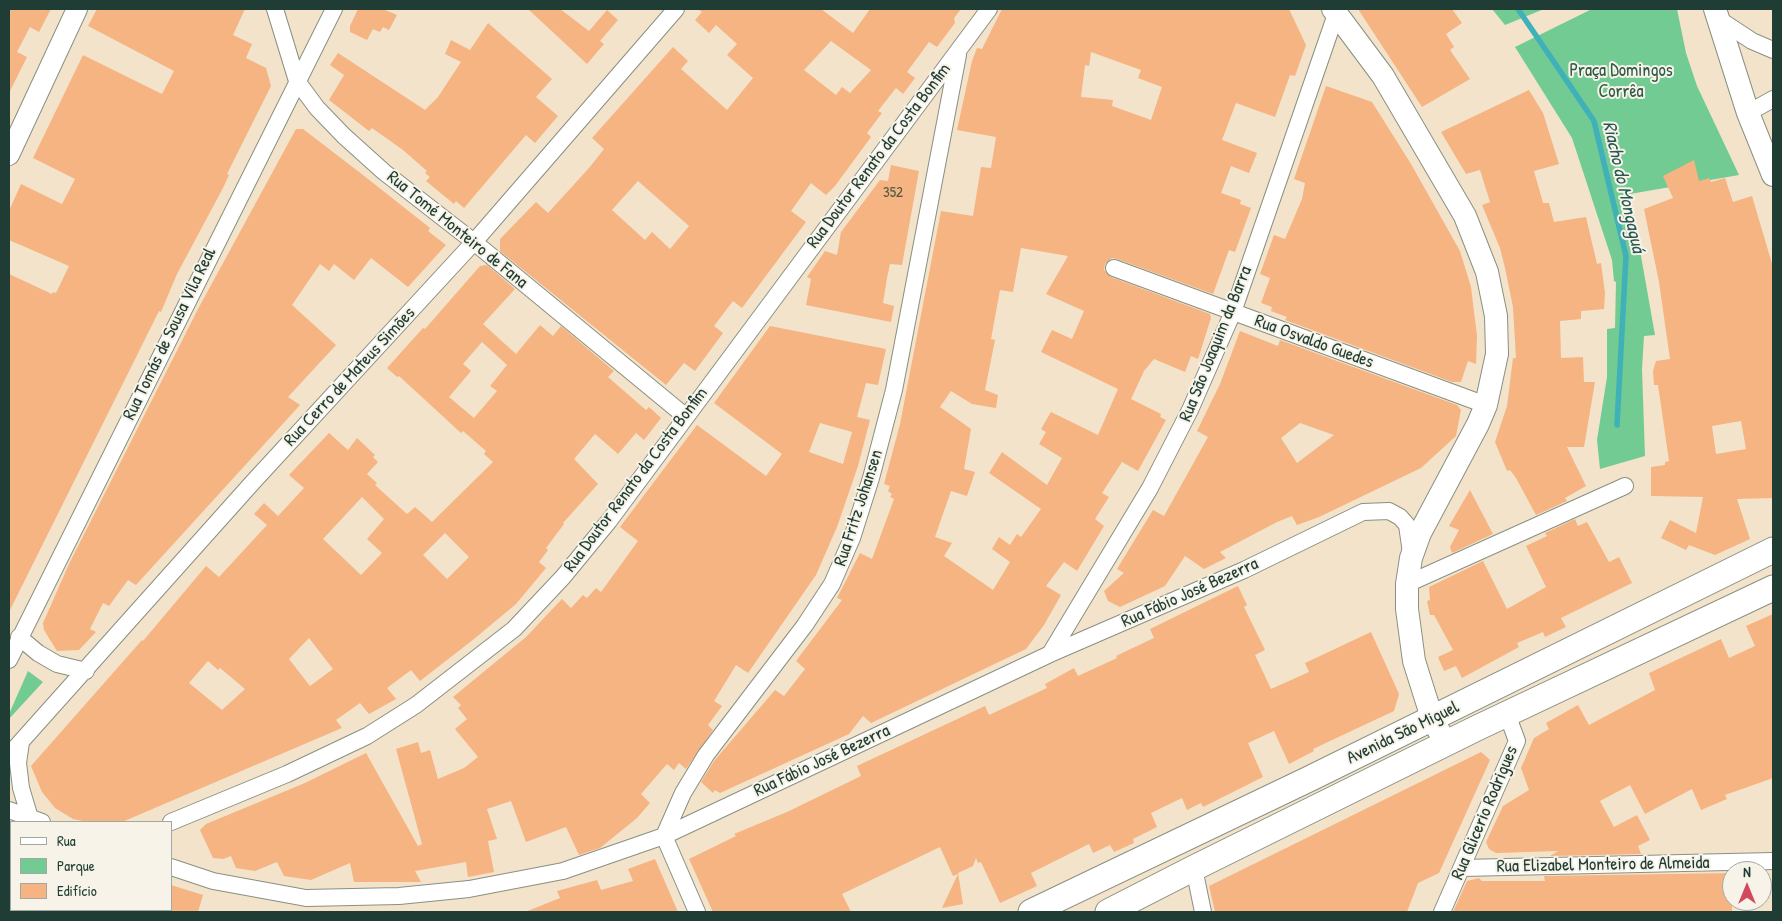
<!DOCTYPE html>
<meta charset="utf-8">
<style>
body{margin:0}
#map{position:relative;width:1782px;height:921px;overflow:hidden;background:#f3e3cb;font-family:"Patrick Hand",sans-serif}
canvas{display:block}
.frame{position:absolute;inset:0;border:10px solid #1f3d34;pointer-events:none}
.legend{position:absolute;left:10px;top:821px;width:162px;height:90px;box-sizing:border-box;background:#f7f3e8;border:1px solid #a1aaa0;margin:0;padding:6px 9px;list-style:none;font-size:15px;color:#1f3d34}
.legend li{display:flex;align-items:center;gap:10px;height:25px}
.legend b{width:25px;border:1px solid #a1aaa0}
.north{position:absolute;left:1722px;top:861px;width:50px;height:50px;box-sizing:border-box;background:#f7f3e8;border:1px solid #a1aaa0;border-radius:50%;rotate:0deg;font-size:14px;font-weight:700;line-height:20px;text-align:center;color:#1f3d34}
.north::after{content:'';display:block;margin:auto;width:18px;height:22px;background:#d1495b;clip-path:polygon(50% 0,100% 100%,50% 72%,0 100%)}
</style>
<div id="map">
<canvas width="1782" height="921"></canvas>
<div class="frame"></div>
<ul class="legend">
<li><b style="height:6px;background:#fff"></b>Rua</li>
<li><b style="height:14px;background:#71cb92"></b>Parque</li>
<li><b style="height:14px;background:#f5b482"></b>Edifício</li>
</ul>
<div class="north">N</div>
</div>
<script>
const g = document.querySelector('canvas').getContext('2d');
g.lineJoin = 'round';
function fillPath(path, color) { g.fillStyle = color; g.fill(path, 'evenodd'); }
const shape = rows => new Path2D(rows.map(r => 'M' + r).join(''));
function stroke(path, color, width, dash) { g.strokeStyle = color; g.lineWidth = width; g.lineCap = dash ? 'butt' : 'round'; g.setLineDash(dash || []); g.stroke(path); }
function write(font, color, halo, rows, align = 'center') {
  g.font = font + ' "Patrick Hand",sans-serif'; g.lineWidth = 4; g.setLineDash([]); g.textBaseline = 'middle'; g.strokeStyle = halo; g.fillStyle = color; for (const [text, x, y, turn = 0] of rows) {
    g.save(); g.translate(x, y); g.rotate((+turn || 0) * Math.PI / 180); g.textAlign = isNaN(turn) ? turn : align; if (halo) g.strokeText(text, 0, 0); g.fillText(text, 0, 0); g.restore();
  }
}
fillPath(shape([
 [1492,9,1544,9,1505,25],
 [1592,9,1677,9,1686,53,1697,86,1739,175,1630,194,1655,335,1644,336,1642,369,1645,456,1600,469,1597,440,1607,377,1607,329,1615,328,1616,282,1614,281,1612,260,1572,138,1515,47],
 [28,671,43,682,9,719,9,714]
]), '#71cb92');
stroke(shape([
 [1518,9,1594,121,1626,256,1617,425]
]), '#40b0b9', 5.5);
fillPath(shape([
 [9,9,51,9,39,32,30,27,17,52,27,57,9,93],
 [97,9,245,9,233,35,252,44,246,58,266,68,271,86,227,174,229,175,223,188,177,274,161,312,159,311,9,612,9,274,52,294,53,292,56,293,69,266,9,240,9,211,21,184,62,204,75,179,33,158,83,55,162,94,174,71,88,26],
 [358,9,383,9,397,15,389,30,383,27,380,32,373,29,367,40,350,32,350,26],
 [528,9,560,9,589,31,607,10,618,20,600,41,604,44,587,64],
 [698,9,821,9,853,33,870,9,961,9,954,18,955,23,937,47,929,42,907,72,915,78,903,94,896,88,878,111,882,113,867,133,871,137,835,186,826,195,811,183,791,211,806,222,742,308,733,301,714,326,723,333,695,371,684,363,666,385,500,251,500,239,536,202,548,213,589,168,604,149,592,138,673,47,688,61,681,69,727,110,753,78,727,55,737,44,716,25,709,33,695,20,702,12],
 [831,41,871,70,850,93,842,87,836,95,804,70],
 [638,181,689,226,670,249,652,232,645,240,612,210],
 [1002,9,1289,9,1306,45,1295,76,1290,75,1275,117,1236,103,1222,140,1257,153,1249,173,1231,166,1221,193,1241,200,1240,204,1251,208,1235,252,1229,250,1213,294,1117,259,1112,258,1105,264,1104,270,1111,277,1210,314,1211,318,1198,359,1191,356,1185,372,1154,359,1144,371,1131,399,1161,414,1160,417,1166,420,1138,471,1122,462,1102,493,1109,497,1095,519,1104,526,1077,571,1064,562,1046,586,1061,595,1044,625,1026,649,871,723,863,716,849,734,720,793,715,790,713,793,701,782,714,761,775,690,784,696,805,669,796,661,842,600,837,598,860,553,872,559,894,499,890,497,892,494,888,491,890,486,884,484,900,424,941,211,973,216,981,167,991,168,996,137,957,130,972,61,977,48,982,49],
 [1091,52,1141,70,1138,78,1162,87,1151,120,1112,106,1113,100,1081,97,1085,65,1089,66],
 [1021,248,1068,256,1046,294,1084,311,1072,339,1052,330,1041,352,1118,389,1098,435,1051,412,1041,429,1046,432,1039,444,1062,458,1047,485,1002,452,989,473,1041,509,1021,537,1017,534,1010,545,999,537,992,549,1010,562,993,590,944,556,952,543,935,537,951,491,967,496,975,472,964,469,971,429,940,407,951,391,972,404,996,408,998,395,985,390,995,340,991,339,1000,290,1013,292],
 [1358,9,1452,9,1462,23,1446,34,1454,47,1450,50,1470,79,1422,107],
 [488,23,552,79,536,97,558,116,535,143,526,135,464,208,456,201,454,204,426,181,430,177,425,173,427,171,403,150,372,128,369,131,329,100,344,75,330,65,338,53,425,110,438,97,461,62,445,54,451,40,470,50],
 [1326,86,1372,102,1411,164,1460,251,1471,287,1477,336,1476,364,1468,361,1461,382,1452,382,1285,320,1287,317,1271,311,1272,307,1261,303,1270,278,1260,274,1274,235,1285,239,1302,199,1305,183,1294,179],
 [1529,90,1543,113,1559,164,1534,171,1543,203,1549,203,1554,222,1586,217,1597,264,1601,263,1605,293,1604,309,1581,311,1581,319,1560,321,1561,358,1583,357,1584,382,1595,382,1584,447,1567,447,1586,486,1565,498,1567,501,1536,515,1516,478,1510,470,1507,471,1495,442,1507,406,1513,358,1516,358,1513,307,1505,268,1500,248,1482,205,1490,202,1480,170,1466,174,1441,132],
 [296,129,303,129,363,175,430,228,428,231,446,245,408,287,371,258,354,280,334,264,329,271,320,264,292,305,336,345,288,397,300,405,136,585,128,580,109,606,103,603,90,629,96,632,79,650,57,651,44,630,43,623,69,564,198,309],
 [1694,160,1699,181,1709,178,1711,182,1725,178,1733,202,1752,196,1773,267,1773,498,1737,499,1750,539,1715,555,1689,545,1686,550,1661,538,1670,520,1696,533,1703,497,1651,496,1651,467,1665,465,1665,462,1669,461,1658,385,1654,385,1653,371,1656,361,1670,359,1659,282,1644,209,1673,198,1663,176],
 [1741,421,1746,449,1716,454,1712,426],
 [891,165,919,171,902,265,890,264,887,278,883,303,894,306,891,322,806,305,811,279,807,277,825,251,837,255,841,232,880,180,888,181],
 [487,265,515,289,483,324,516,354,540,325,553,336,561,326,614,371,608,377,646,410,649,407,661,418,644,440,636,433,618,454,595,434,574,459,598,484,563,523,564,524,546,548,548,550,539,562,546,568,516,604,474,639,420,681,411,670,387,688,396,699,369,714,360,703,336,720,342,728,122,822,88,822,73,819,55,808,42,792,31,766,142,640,143,641,206,566,219,577,267,525,254,514,264,503,278,516,304,488,289,475,329,433,348,450,357,438,375,455,373,457,378,462,367,474,377,483,375,485,407,514,415,507,432,522,493,462,484,454,486,451,463,431,461,433,399,376,397,377,387,368,423,328,425,329,480,266],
 [482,342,507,365,490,386,497,391,474,418,449,397,471,371,463,364],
 [362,497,384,519,367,539,382,553,361,575,323,539],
 [445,533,469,557,447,579,423,555],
 [309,638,333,669,310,686,289,659],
 [208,661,218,670,220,668,245,689,222,710,189,683],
 [770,326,886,349,878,385,866,383,857,417,870,420,858,466,837,527,816,575,748,673,736,665,714,701,722,706,708,725,713,730,686,769,679,763,674,770,667,764,641,794,650,803,637,818,600,848,579,855,566,827,526,842,511,801,487,809,497,839,488,841,494,872,468,877,466,862,415,871,421,882,354,882,350,863,311,880,284,876,277,862,255,871,236,868,231,856,223,859,213,858,200,830,206,824,305,783,366,753,418,846,422,844,396,749,418,742,421,753,430,750,438,779,464,768,478,757,455,729,467,719,458,708,461,705,453,697,526,637,562,599,571,608,583,595,587,598,596,588,601,592,638,541,620,527,697,425,766,476,782,454,714,403],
 [820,423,852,432,843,464,809,452],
 [1240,331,1278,346,1280,340,1457,405,1461,410,1456,436,1421,468,1319,517,1297,525,1292,516,1277,522,1220,552,1226,558,1204,569,1185,556,1165,586,1120,607,1108,601,1104,591,1124,573,1117,569,1153,510,1164,516,1208,437,1197,431,1220,384],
 [1300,423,1334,435,1297,463,1281,438],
 [1470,490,1493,534,1452,553,1450,547,1459,530,1449,526],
 [1575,519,1578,526,1587,522,1609,562,1619,557,1632,583,1561,618,1566,627,1545,637,1543,632,1517,643,1519,647,1462,678,1456,666,1444,671,1438,657,1453,650,1434,615,1430,615,1427,601,1430,600,1429,587,1483,561,1507,609,1546,587,1526,546,1547,536,1545,533],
 [1238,586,1247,605,1244,607,1265,650,1255,655,1271,689,1309,672,1305,663,1371,632,1399,694,1394,711,1313,749,1314,751,1289,764,1274,731,1248,743,1263,777,1203,807,1201,803,1187,810,1182,798,1151,813,1157,827,1133,839,1134,843,1114,852,1110,845,1093,853,1089,844,1031,873,1037,886,1000,903,981,862,978,863,976,858,973,866,958,873,963,904,942,908,958,874,953,876,940,847,842,894,851,912,713,912,689,859,736,836,734,834,787,812,861,776,857,766,985,706,989,715,1047,688,1045,684,1074,668,1078,676,1117,658,1116,656,1154,638,1150,629],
 [1773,614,1773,778,1725,795,1727,799,1701,810,1692,789,1645,814,1630,785,1600,801,1614,827,1637,815,1650,840,1638,846,1641,854,1550,856,1558,851,1496,853,1489,849,1486,842,1503,806,1529,790,1521,768,1534,738,1549,729,1546,723,1578,705,1589,725,1655,690,1649,673,1721,639,1729,658,1755,646,1746,626],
 [1481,752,1490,760,1439,873,1418,883,1407,912,1215,912,1209,886],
 [655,859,678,912,525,912,560,898,557,891,586,883,597,880,601,890,633,881,628,869],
 [1732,873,1732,912,1453,912,1467,881,1479,878,1482,881,1545,881,1544,876],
 [171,885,203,895,198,912,171,912]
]), '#f5b482');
const minor = shape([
 [275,9,297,81,317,108,344,136,384,172,474,242,685,416],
 [1717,18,1752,41,1773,50],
 [1748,113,1773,99],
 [1114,268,1486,405],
 [1407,584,1625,486],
 [19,637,38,653,57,664,86,671],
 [1050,654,1150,488,1190,410,1233,312,1336,14],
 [9,660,334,9],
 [21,742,18,763,21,788,30,818],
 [9,755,253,482,474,242,676,9],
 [9,810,42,822],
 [171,822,287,774,367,736,416,705,514,629,563,577,609,521,989,9],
 [171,867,213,881,306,898,399,896,469,889,563,871,664,836,1050,654,1244,570,1363,512,1389,511,1400,517,1407,525,1411,553],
 [1194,868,1203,912],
 [1462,868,1773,861],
 [697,912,664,836,683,793,706,755,805,625,832,584,852,538,871,478,894,390,958,55],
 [1442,912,1517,741,1507,714]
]);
const tertiary = shape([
 [9,155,77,9]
]);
const secondary = shape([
 [1333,9,1383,76,1465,216,1487,272,1496,316,1497,354,1486,405,1478,424,1420,533,1411,558,1407,584,1407,609,1414,661,1432,718,1446,744],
 [1715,9,1748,113,1773,175]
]);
const primary = shape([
 [1031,912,1309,779,1773,550],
 [1108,912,1194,868,1477,728,1773,588]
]);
stroke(minor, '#899080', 18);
stroke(tertiary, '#899080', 22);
stroke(secondary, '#899080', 24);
stroke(primary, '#899080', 27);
stroke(minor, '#fff', 16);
stroke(tertiary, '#fff', 20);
stroke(secondary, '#fff', 22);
stroke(primary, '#fff', 25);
write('15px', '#545b48', null, [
 ["352",893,193]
]);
write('18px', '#2f5947', '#f7f3e8', [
 ["Praça Domingos",1621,71],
 ["Corrêa",1621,92]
]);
write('18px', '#1f3d34', '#f7f3e8', [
 ["Rua Doutor Renato da Costa Bonfim",879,156,-53],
 ["Rua Tomé Monteiro de Fana",457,230,39],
 ["Rua Tomás de Sousa Vila Real",170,334,-64],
 ["Rua Osvaldo Guedes",1314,342,20],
 ["Rua São Joaquim da Barra",1216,344,-68],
 ["Rua Cerro de Mateus Simões",350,377,-47],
 ["Rua Doutor Renato da Costa Bonfim",636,480,-53],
 ["Rua Fritz Johansen",859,508,-72],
 ["Rua Fábio José Bezerra",1190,593,-24],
 ["Avenida São Miguel",1403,733,-26],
 ["Rua Fábio José Bezerra",822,761,-25],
 ["Rua Glicerio Rodrigues",1485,813,-67],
 ["Rua Elizabel Monteiro de Almeida",1603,865,-1]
]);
write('italic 19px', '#275a55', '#f7f3e8', [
 ["Riacho do Mongaguá",1623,187,77]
]);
</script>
